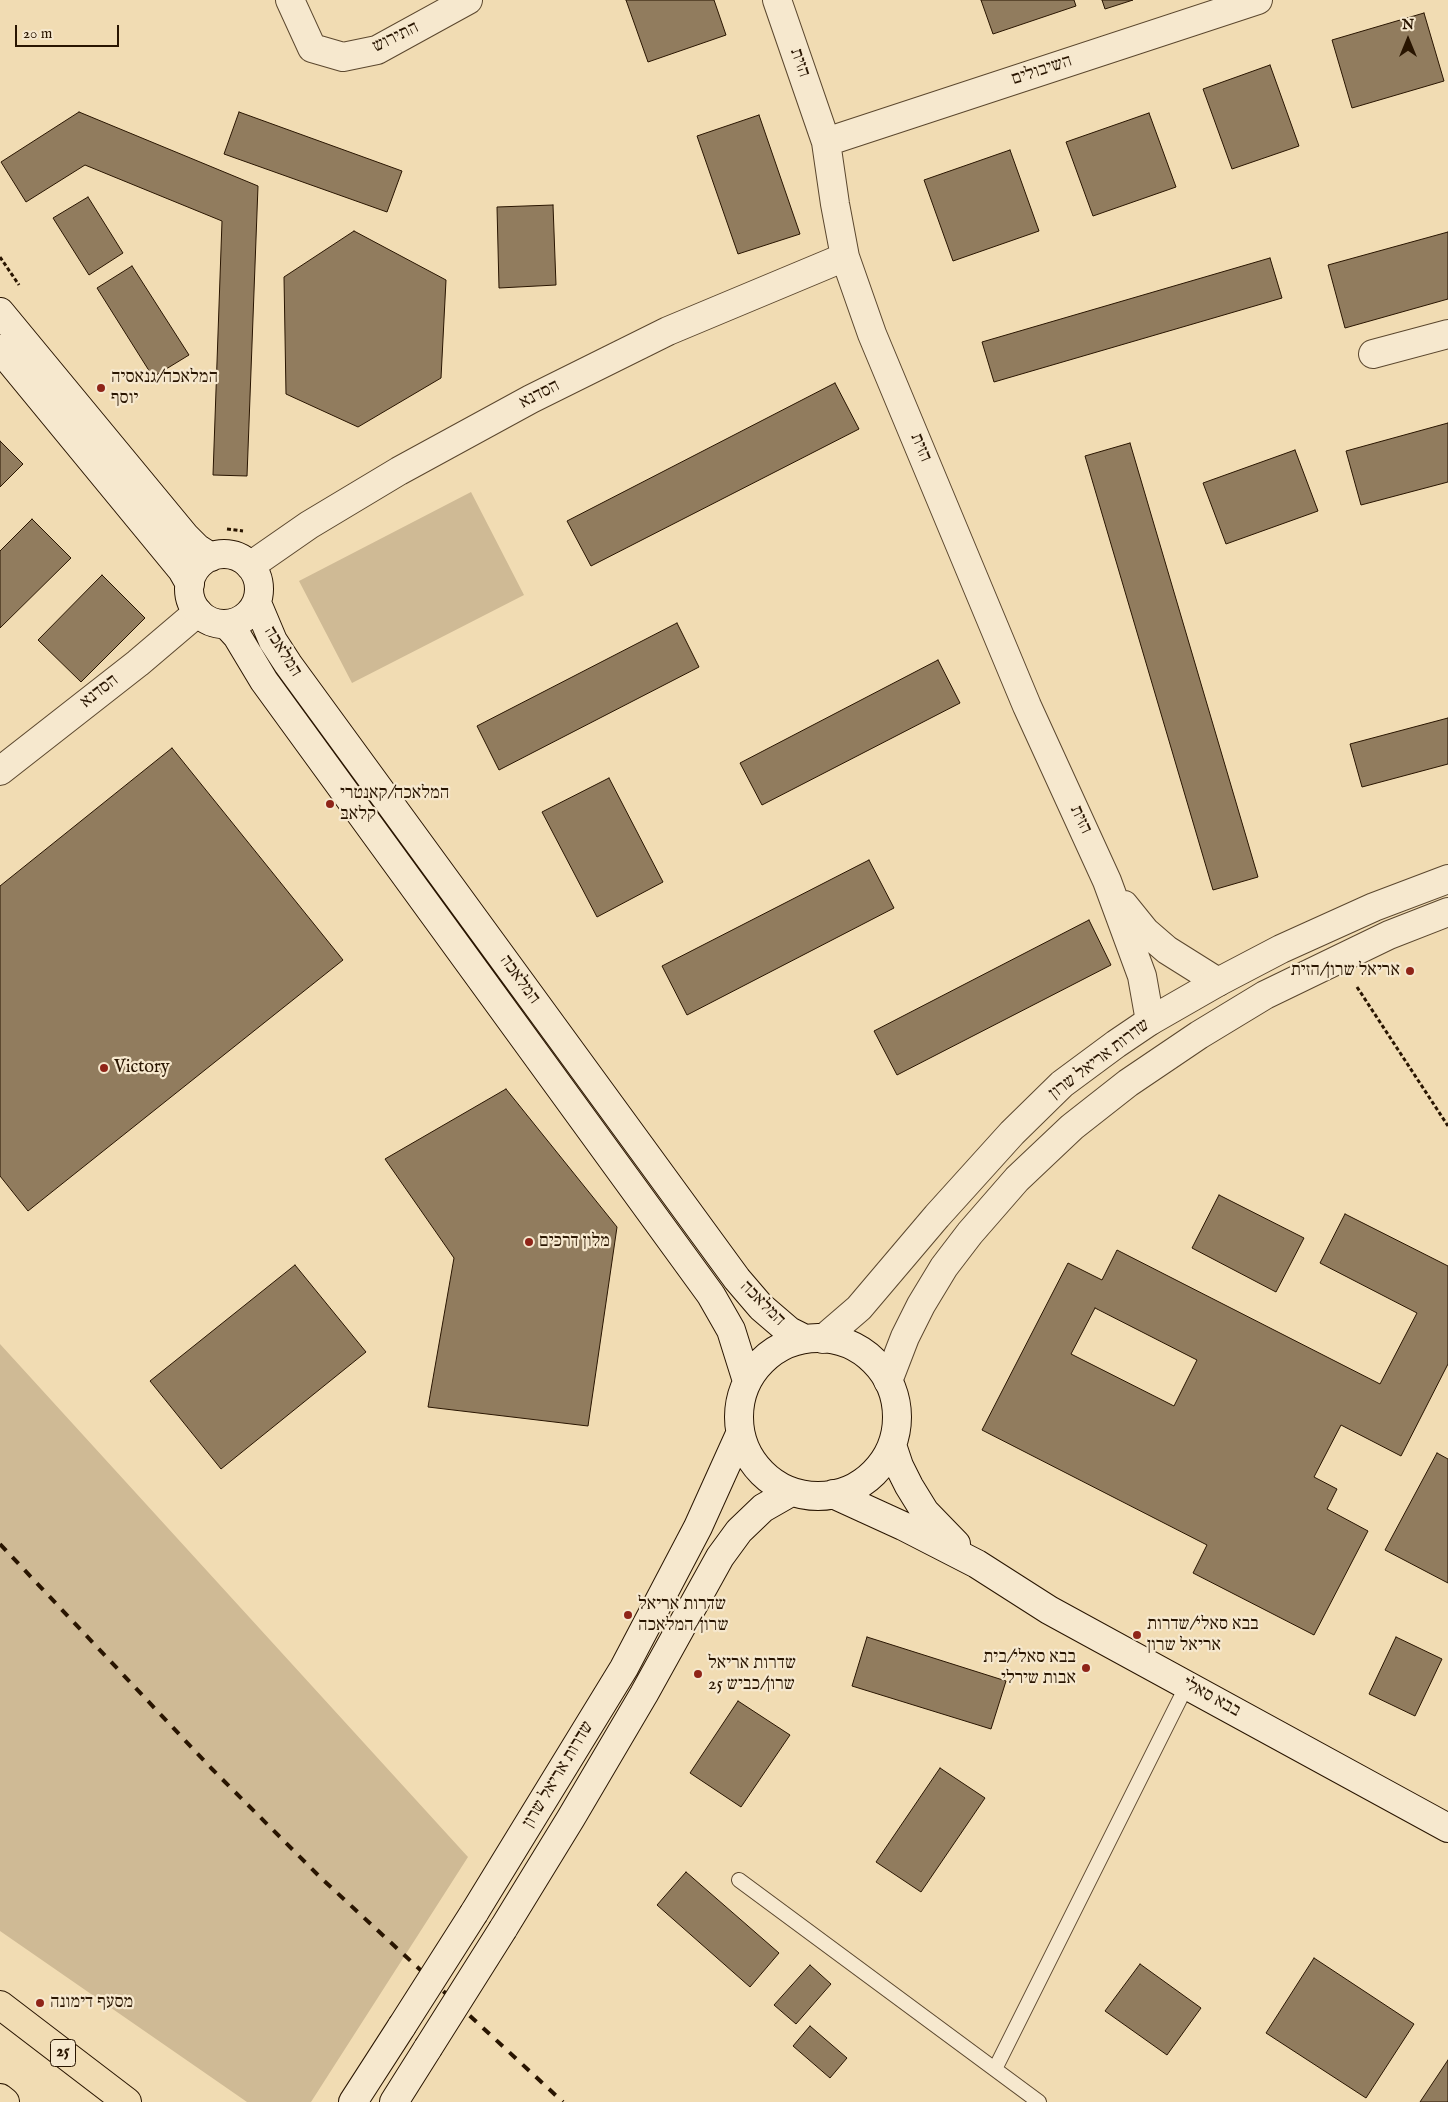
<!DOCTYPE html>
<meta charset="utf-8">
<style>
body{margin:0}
#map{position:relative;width:1448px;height:2102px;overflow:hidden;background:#f1dcb3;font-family:"IM FELL English",serif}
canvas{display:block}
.north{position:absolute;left:1383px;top:15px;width:50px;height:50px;-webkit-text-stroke:4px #f6e8ce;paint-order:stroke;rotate:0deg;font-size:14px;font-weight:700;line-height:20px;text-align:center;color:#291501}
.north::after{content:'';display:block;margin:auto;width:18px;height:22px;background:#291501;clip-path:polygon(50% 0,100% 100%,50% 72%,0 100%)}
.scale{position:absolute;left:15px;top:25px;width:104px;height:22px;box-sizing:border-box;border:2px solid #291501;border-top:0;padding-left:6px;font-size:15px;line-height:18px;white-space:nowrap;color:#291501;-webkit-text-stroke:4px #f6e8ce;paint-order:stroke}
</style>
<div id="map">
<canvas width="1448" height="2102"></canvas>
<div class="north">N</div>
<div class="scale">20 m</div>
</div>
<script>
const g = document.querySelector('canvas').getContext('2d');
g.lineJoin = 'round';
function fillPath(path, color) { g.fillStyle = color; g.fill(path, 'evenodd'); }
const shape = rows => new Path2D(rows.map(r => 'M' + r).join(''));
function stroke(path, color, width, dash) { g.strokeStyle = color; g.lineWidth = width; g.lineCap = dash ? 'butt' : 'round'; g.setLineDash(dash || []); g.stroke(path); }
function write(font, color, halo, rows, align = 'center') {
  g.font = font + ' "IM FELL English","Frank Ruhl Libre",serif'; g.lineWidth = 4.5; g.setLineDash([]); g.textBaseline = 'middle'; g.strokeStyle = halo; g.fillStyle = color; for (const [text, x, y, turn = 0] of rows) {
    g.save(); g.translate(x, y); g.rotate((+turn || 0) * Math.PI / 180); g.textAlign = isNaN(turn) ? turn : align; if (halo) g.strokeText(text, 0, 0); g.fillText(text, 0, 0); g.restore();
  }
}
fillPath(shape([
 [471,492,524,595,352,683,299,581],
 [0,1344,468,1857,311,2102,247,2102,0,1931]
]), '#cfba95');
const building = shape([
 [626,0,714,0,726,35,648,62,626,0],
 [981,0,1074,0,1076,6,993,34,981,0],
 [1102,0,1133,0,1105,9,1102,0],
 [1424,13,1444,81,1352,108,1332,40,1424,13],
 [1270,65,1299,146,1232,169,1203,89,1270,65],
 [79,112,258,186,247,476,213,475,222,221,85,165,26,202,1,162,79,112],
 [239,112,402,171,387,212,224,154,239,112],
 [1149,113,1176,187,1093,216,1066,142,1149,113],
 [759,115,800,234,738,254,697,136,759,115],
 [1010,150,1039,231,953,261,924,180,1010,150],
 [88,197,123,253,89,275,53,218,88,197],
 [553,205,556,285,499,288,497,207,553,205],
 [354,231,446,280,441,378,358,427,286,394,284,277,354,231],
 [1448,232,1448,299,1345,328,1328,265,1448,232],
 [1270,258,1282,298,994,382,982,342,1270,258],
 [132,266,189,355,153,377,97,288,132,266],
 [835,383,859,429,591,566,567,521,835,383],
 [1448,423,1448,482,1361,505,1346,451,1448,423],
 [0,441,23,464,0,487,0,441],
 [1130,443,1258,877,1213,890,1085,456,1130,443],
 [1295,450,1318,511,1226,544,1203,483,1295,450],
 [32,519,71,558,0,628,0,551,32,519],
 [102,575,145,618,81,682,38,640,102,575],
 [677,623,699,667,499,770,477,726,677,623],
 [938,660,960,703,762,805,740,763,938,660],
 [1448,718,1448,764,1362,787,1350,744,1448,718],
 [172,748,343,960,28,1211,0,1176,0,886,172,748],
 [609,778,663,882,597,917,542,812,609,778],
 [869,860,894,908,687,1015,662,966,869,860],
 [1089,920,1111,965,897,1075,874,1031,1089,920],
 [506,1089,617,1227,588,1426,428,1407,454,1258,385,1159,506,1089],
 [1219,1195,1304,1238,1276,1292,1192,1248,1219,1195],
 [1345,1214,1448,1266,1448,1364,1401,1456,1341,1425,1314,1477,1337,1489,1327,1509,1368,1531,1314,1635,1193,1573,1207,1545,982,1430,1068,1263,1102,1280,1117,1250,1380,1384,1417,1313,1320,1263,1345,1214],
 [1095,1308,1197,1360,1174,1406,1071,1354,1095,1308],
 [295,1265,366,1352,221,1469,150,1381,295,1265],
 [1437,1453,1448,1459,1448,1583,1385,1550,1437,1453],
 [867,1637,1006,1681,991,1729,852,1686,867,1637],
 [1396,1637,1442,1659,1415,1716,1369,1694,1396,1637],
 [738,1701,790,1735,741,1807,690,1773,738,1701],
 [940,1768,985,1798,921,1892,876,1862,940,1768],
 [686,1872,779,1953,750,1987,657,1905,686,1872],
 [1314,1958,1414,2024,1366,2098,1266,2033,1314,1958],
 [1140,1964,1201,2008,1167,2055,1105,2011,1140,1964],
 [810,1965,831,1984,796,2024,774,2005,810,1965],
 [810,2026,847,2058,830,2078,793,2046,810,2026],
 [1448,2060,1448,2102,1420,2102,1448,2060]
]);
fillPath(building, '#917c5e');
stroke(building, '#291501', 1);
const service = shape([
 [739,1880,1039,2102],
 [995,2069,1187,1685]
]);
const minor = shape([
 [290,0,312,48,343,57,377,50,468,0],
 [777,0,826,142,835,204,845,257,872,334,1027,706,1107,881,1142,976,1150,1021],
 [826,142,1258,0],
 [1373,354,1448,334],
 [250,566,309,525,399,471,531,399,668,331,845,257],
 [0,771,138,663,198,612],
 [1124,905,1145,931,1167,950,1218,982]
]);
const tertiary = shape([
 [823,1339,859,1308,937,1216,1012,1133,1062,1084,1116,1044,1150,1021,1218,982,1281,949,1374,907,1448,879],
 [888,1381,905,1337,921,1305,944,1267,970,1233,1017,1179,1072,1127,1128,1083,1199,1035,1265,995,1389,935,1448,912]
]);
const secondary = shape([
 [0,312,185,536,197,548,211,557],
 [0,349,182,570,190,584],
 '189 589a35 35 0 1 1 70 0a35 35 0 1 1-70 0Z',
 [257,603,273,641,288,664,737,1279,761,1307,789,1331,805,1339],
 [226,624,237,636,264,681,711,1295,731,1330,747,1381],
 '739 1417a79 79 0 1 1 158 0a79 79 0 1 1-158 0Z',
 [892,1445,899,1466,909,1486,925,1512,956,1544],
 [833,1494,903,1526,977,1564,1049,1610,1448,1828],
 [474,1913,624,1668,698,1527,740,1434],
 [503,1929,571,1818,644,1694,720,1557,739,1531,763,1508,791,1492],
 [353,2102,402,2026],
 [394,2102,428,2048]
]);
const trunk = shape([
 [0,2005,127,2102],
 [0,2098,5,2102]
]);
stroke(service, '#5b472e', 16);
stroke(minor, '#5b472e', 30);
stroke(tertiary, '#5b472e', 30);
stroke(secondary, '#291501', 30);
stroke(trunk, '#291501', 30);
stroke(shape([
 [0,257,19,285],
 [227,529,243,531],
 [1357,987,1448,1126]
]), '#291501', 3, [4, 2.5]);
stroke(service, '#f6e8ce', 14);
stroke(minor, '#f6e8ce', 28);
stroke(tertiary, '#f6e8ce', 28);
stroke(secondary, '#f6e8ce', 28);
stroke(trunk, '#f1dcb3', 28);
stroke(shape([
 [0,1544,211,1768,320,1877,563,2102]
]), '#291501', 4, [9, 9]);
const secondaryBridge = shape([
 [402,2026,474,1913],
 [428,2048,503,1929]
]);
stroke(secondaryBridge, '#291501', 30, []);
stroke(secondaryBridge, '#f6e8ce', 28);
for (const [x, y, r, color] of [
 [101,388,5,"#8f2418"],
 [330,804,5,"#8f2418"],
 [1410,971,5,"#8f2418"],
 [104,1068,5,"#8f2418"],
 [529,1242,5,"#8f2418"],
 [628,1615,5,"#8f2418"],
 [1137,1635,5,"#8f2418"],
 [1086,1668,5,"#8f2418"],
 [698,1674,5,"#8f2418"],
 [40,2003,5,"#8f2418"]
]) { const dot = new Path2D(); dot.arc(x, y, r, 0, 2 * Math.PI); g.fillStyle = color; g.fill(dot); stroke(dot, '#f6e8ce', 2); }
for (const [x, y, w] of [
 [63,2053,25]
]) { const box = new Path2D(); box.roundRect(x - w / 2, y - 13.5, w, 27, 4); g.fillStyle = '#f6e8ce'; g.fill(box); stroke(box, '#291501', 1); }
write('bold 16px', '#291501', null, [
 ["25",63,2053]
]);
write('18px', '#291501', '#f6e8ce', [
 ["התירוש",396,38,-26],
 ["הזית",799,63,71],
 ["השיבולים",1042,71,-18],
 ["הסדנא",540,395,-27],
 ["הזית",920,448,67],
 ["המלאכה",282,652,58],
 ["הסדנא",100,692,-38],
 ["הזית",1080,820,65],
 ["המלאכה",519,980,54],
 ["שדרות אריאל שרון",1100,1060,-37],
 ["המלאכה",762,1304,45],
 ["בבא סאלי",1211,1698,29],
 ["שדרות אריאל שרון",559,1775,-59]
]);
write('18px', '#291501', '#f6e8ce', [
 ["המלאכה/גנאסיה",111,378],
 ["יוסף",111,399],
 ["המלאכה/קאנטרי",340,794],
 ["קלאב",340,815],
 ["אריאל שרון/הזית",1400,971,"right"],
 ["Victory",114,1068],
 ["מלון דרכים",539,1242],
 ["שדרות אריאל",638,1605],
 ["שרון/המלאכה",638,1626],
 ["בבא סאלי/שדרות",1147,1625],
 ["אריאל שרון",1147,1646],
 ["בבא סאלי/בית",1076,1658,"right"],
 ["אבות שירלי",1076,1679,"right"],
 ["שדרות אריאל",708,1664],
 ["שרון/כביש 25",708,1685],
 ["מסעף דימונה",50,2003]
], 'left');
</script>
